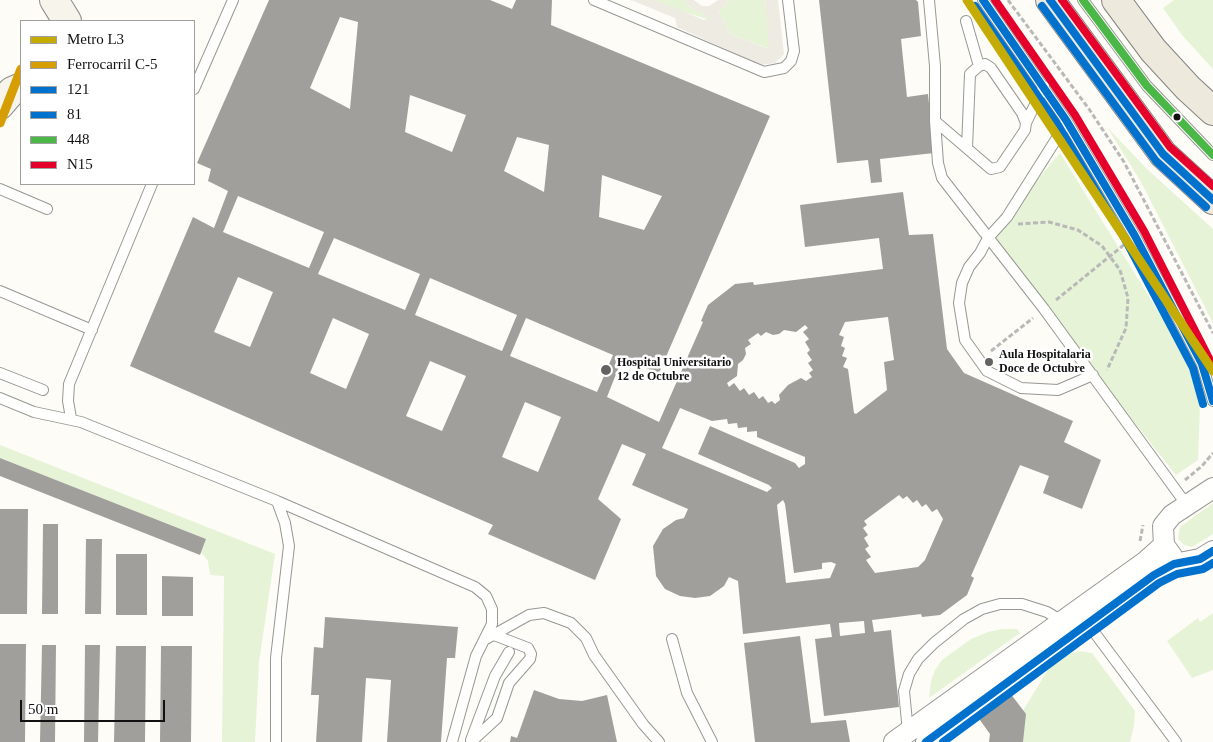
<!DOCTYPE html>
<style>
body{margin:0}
#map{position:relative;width:1213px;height:742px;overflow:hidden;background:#fdfcf7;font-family:"Times New Roman",serif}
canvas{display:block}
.legend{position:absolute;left:20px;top:20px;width:175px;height:165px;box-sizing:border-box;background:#fff;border:1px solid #a0a0a0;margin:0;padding:6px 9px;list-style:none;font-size:15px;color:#111}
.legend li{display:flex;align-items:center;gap:10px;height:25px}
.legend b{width:25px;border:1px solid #a0a0a0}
.scale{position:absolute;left:20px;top:700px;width:145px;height:22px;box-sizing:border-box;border:2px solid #111;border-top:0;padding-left:6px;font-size:15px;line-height:18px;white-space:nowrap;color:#111;-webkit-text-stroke:4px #fff;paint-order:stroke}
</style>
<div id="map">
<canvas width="1213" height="742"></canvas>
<ul class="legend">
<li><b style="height:6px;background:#c4ac04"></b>Metro L3</li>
<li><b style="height:6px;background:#d79e03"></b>Ferrocarril C-5</li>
<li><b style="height:6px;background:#0072ce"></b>121</li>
<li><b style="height:6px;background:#0072ce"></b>81</li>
<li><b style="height:6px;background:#4ab747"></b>448</li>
<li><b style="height:6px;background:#e4002b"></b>N15</li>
</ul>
<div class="scale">50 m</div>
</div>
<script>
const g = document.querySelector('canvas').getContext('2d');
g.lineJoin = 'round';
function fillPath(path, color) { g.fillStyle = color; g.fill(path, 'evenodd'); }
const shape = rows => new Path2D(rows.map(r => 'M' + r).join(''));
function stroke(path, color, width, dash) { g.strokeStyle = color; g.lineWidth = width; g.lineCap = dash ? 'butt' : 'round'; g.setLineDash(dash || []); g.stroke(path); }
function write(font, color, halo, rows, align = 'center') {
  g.font = font + ' "Times New Roman",serif'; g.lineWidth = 5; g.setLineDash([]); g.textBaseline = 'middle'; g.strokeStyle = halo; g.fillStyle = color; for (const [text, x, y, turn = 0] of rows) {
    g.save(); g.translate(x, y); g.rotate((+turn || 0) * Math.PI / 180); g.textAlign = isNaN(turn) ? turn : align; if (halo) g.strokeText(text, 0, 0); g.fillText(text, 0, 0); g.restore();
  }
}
fillPath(shape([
 [654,0,685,0,689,6,707,16,707,19,667,7],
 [728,0,765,0,770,49,730,34,718,11,726,6],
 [1174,0,1213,0,1213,69,1182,35,1163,8],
 [1107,127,1147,169,1213,229,1213,323,1141,182],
 [1060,153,1191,364,1198,385,1200,404,1198,460,1176,475,988,238],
 [0,445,275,554,259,662,255,742,222,742,224,576,210,575,208,561,201,552,206,539,0,458],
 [1213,503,1213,534,1192,547,1184,545,1178,539,1180,527],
 [1213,613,1213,670,1192,678,1167,641,1198,618,1200,622],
 [1002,629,1017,629,1020,633,929,698,931,681,935,670,942,660,971,639,988,632],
 [1079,651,1092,653,1135,711,1134,726,1130,742,1017,742,1019,717,1049,668,1067,655]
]), '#e7f3d7');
fillPath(shape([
 [631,0,654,0,704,20,707,19,707,16,689,6,685,0,694,0,702,6,709,6,718,0,728,0,726,6,718,11,730,34,769,49,765,0,778,0,784,54,775,63,760,65,677,27,675,18]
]), '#edebe2');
fillPath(shape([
 [269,0,490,0,512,9,516,0,552,0,551,25,770,116,659,373,622,359,607,397,659,422,703,322,701,321,708,305,735,284,753,282,754,285,883,269,879,238,805,247,800,205,903,192,909,235,933,234,947,349,964,373,1073,421,1064,442,1101,460,1082,509,1043,493,1049,476,1020,465,971,576,974,578,967,595,940,615,922,617,921,614,872,620,874,632,891,630,899,707,824,716,815,639,832,637,830,624,743,634,738,581,729,577,724,586,710,596,695,598,680,596,665,589,656,576,653,546,663,529,676,520,684,518,688,509,632,485,646,454,622,444,598,499,621,519,595,580,488,534,493,525,130,366,193,217,214,228,228,191,208,181,211,169,197,163],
 [340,17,358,22,350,109,310,88],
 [410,95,466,115,452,152,405,132],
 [517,137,549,145,544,192,504,171],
 [602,175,662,196,644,230,599,217],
 [238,196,324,232,309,268,223,232],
 [334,238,420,274,405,310,318,274],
 [238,277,273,292,250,347,214,332],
 [430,278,517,315,502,351,415,315],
 [888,317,894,360,884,362,887,390,856,414,854,413,848,369,843,367,847,358,842,356,845,348,841,346,844,337,839,335,845,322],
 [333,318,369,334,346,389,310,373],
 [526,318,613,355,597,392,510,356],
 [805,325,808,328,803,332,809,339,805,342,810,350,807,353,812,360,808,363,813,370,809,373,812,377,806,381,801,378,788,385,779,395,780,400,775,404,772,401,768,403,763,396,759,399,754,392,749,395,744,388,740,391,734,383,729,387,727,383,737,376,738,364,743,360,746,354,745,348,751,344,748,340,758,333,761,336,766,332,773,335,779,334,784,330,796,332],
 [430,361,466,376,442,431,406,416],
 [525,402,561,417,538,472,502,457],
 [680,408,712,421,727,419,728,424,737,423,738,428,747,427,747,432,757,431,757,437,805,457,805,464,799,468,795,463,710,426,698,454,769,485,772,488,767,492,662,448],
 [899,495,903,499,907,496,913,503,917,500,922,507,926,504,932,512,937,509,943,519,925,560,918,567,875,573,866,560,871,557,865,549,869,546,864,538,868,535,863,528,867,525,864,521],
 [783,500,785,504,794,573,822,569,822,563,831,562,836,564,830,578,786,583,777,505],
 [864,621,865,633,840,636,839,623],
 [819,0,916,0,918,2,921,36,901,39,907,97,928,94,934,153,880,159,882,182,871,183,868,160,837,163],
 [0,458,206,539,200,555,0,476],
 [0,509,28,509,27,614,0,614],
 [43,524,58,524,58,614,42,614],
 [86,539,102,539,101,614,85,614],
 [116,554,147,554,147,615,116,615],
 [162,576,193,577,193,616,162,616],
 [325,617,458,627,455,658,447,658,441,742,387,742,391,680,366,678,362,742,316,742,319,695,311,695,314,647,323,648],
 [800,636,811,723,846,720,850,742,755,742,744,643],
 [0,644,26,644,25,742,0,742],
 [42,645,56,645,55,742,40,742],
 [85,645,100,645,98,742,84,742],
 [116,646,146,646,145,742,114,742],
 [161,646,192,646,191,742,160,742],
 [534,690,559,699,582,701,607,695,617,742,510,742,511,736,517,738],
 [1010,693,1026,714,1023,742,989,742,990,734,977,716]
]), '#a19f9c');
const lane = shape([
 [594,0,764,72,784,68,791,61,794,51,788,0],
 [929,0,935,66,935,121,938,163,942,178,1044,309,1186,504],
 [983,0,1066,120,1135,236,1202,364,1213,401],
 [1083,0,1147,86,1213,155],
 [966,21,979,66],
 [194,89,233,0],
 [1066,120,1062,130,1007,217,988,238,980,253,969,267,962,283,959,303,965,340,987,371,1021,388,1058,390,1093,375],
 [935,121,991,169,1000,167,1025,130,1026,123,1022,113,991,68,985,64,979,66,970,74,967,148],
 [1026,123,1044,86],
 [0,189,47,209],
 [0,291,92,330],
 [0,373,43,390],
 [0,398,34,412,81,422,277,501,475,587,486,596,492,609,492,624,476,656,452,742],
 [71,418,68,401,69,384,152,184],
 [1089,621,1091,628,1176,742],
 [486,639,529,615,544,613,571,623,586,638,594,655,643,724,659,742],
 [672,639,687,693,712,742],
 [908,732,904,691,909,674,918,659,934,643,964,619,982,609,1000,604,1022,604,1047,612,1062,621],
 [471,740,495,676,509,652],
 [276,742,276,658,289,546,285,523,277,501],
 [471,742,497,718,509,683,530,659,531,654,528,648,494,635]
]);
const street = shape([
 [1172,556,1164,545,1163,526,1172,515,1213,488],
 [894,742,1145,562,1164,545],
 [926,742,1154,575,1174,564,1200,559,1213,551]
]);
const secondary = shape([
 [54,0,67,21],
 [0,105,12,91,19,88]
]);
const primary = shape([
 [1050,0,1163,154,1213,200],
 [1116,0,1153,50,1188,88,1213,111]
]);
stroke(lane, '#979795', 12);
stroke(street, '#979795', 22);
stroke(secondary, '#8e8d8b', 30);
stroke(primary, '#858482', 30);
stroke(shape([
 [1008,0,1089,109,1124,162,1213,333],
 [1018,224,1049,222,1078,230,1102,246,1120,270,1128,298,1126,328,1107,370],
 [1056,300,1125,244],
 [991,351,1033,318],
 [1185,480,1202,466,1213,453],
 [1140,541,1143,525]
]), '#b9b9b8', 3, [5, 2.5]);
stroke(lane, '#fffffe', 10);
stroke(street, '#fffffe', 20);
stroke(secondary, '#f6f4eb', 28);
stroke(primary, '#ede9dc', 28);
stroke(shape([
 [983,0,1066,120,1135,236,1202,364,1213,401],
 [1050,0,1163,154,1213,200],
 [926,742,1154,575,1174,564,1200,559,1213,551]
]), '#0072ce', 8);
stroke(shape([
 [975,6,1058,125,1126,241,1193,368,1203,404],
 [1042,6,1156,161,1206,207],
 [943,742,1159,583,1177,574,1203,569,1213,563]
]), '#0072ce', 8);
stroke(shape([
 [1083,0,1147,86,1213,155]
]), '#4ab747', 8);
stroke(shape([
 [995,0,1075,115,1144,231,1213,366],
 [1062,0,1170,147,1213,186]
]), '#e4002b', 8);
stroke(shape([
 [0,123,21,69]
]), '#d79e03', 9);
stroke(shape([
 [967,0,1213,371]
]), '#c4ac04', 9);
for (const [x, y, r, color] of [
 [1177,117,4.5,"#111"],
 [989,362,5,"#646362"],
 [606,370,6,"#646362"]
]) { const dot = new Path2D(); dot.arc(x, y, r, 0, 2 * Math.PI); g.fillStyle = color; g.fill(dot); stroke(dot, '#fff', 2); }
write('bold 12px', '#111', '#fff', [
 ["Aula Hospitalaria",999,355],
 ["Doce de Octubre",999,369],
 ["Hospital Universitario",617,363],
 ["12 de Octubre",617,377]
], 'left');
</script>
